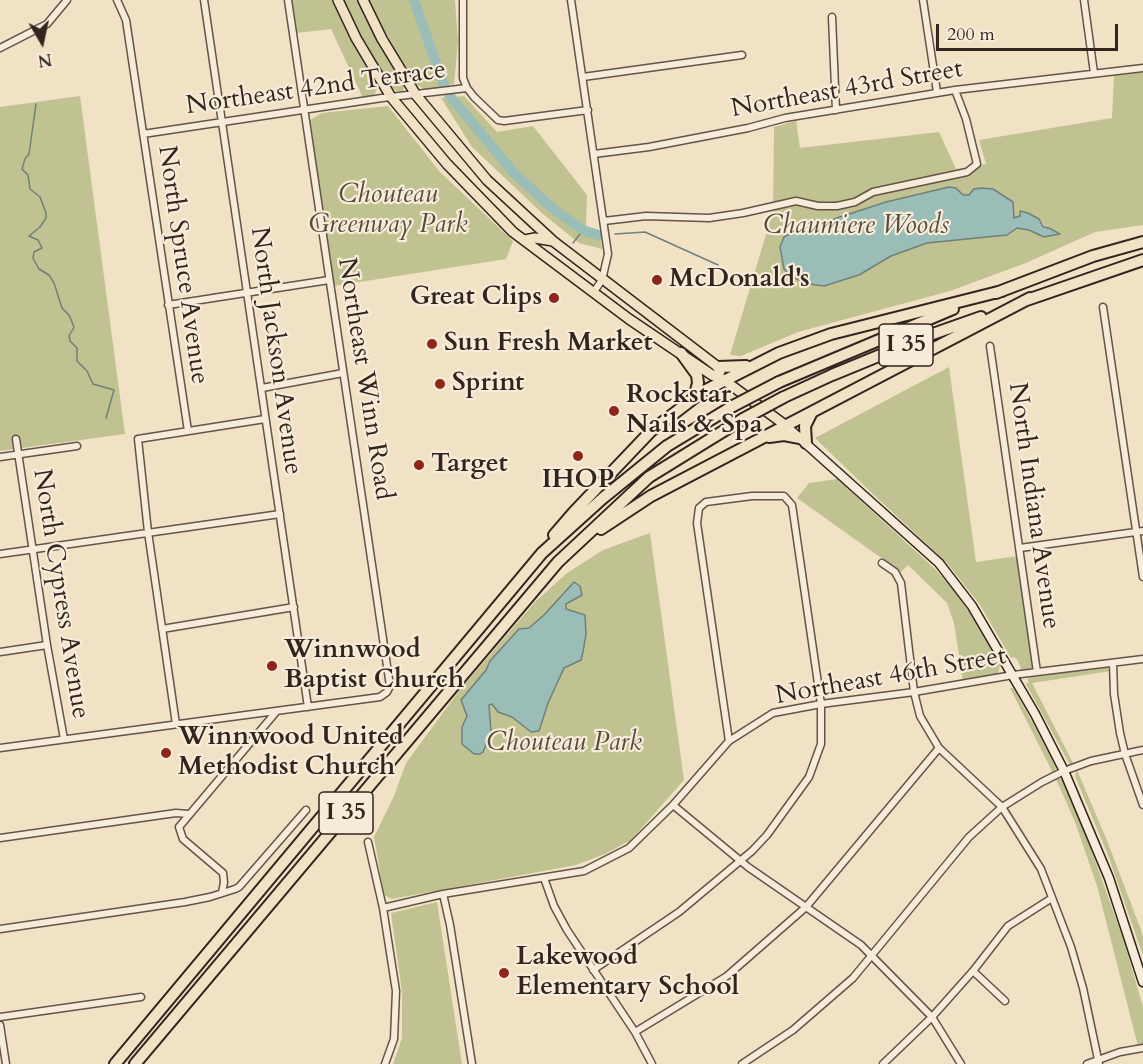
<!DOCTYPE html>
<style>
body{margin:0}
#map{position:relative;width:1143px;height:1064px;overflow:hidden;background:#f2e2c5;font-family:Cardo,serif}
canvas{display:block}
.north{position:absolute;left:12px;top:12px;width:60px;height:60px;-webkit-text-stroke:4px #f7ecd9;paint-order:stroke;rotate:171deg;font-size:16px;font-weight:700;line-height:24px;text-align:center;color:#32251e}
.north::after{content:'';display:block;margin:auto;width:21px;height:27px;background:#32251e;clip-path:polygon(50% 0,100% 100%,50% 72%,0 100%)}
.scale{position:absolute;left:936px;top:24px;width:182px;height:27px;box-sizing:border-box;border:3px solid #32251e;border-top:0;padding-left:8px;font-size:18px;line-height:21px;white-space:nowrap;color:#32251e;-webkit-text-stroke:4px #f7ecd9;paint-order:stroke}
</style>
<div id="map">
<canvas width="1143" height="1064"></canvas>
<div class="north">N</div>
<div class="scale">200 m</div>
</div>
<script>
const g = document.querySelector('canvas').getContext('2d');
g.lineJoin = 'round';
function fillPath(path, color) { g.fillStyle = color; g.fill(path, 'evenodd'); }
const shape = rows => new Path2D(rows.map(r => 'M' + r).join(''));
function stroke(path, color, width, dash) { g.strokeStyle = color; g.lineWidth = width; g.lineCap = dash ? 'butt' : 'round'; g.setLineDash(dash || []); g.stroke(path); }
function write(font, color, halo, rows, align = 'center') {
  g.font = font + ' Cardo,serif'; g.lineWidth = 4.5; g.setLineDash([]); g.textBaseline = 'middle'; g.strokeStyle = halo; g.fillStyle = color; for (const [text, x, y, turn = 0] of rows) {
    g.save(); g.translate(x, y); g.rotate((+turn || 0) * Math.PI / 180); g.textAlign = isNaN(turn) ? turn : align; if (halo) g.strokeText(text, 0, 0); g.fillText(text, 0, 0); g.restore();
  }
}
fillPath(shape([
 [292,0,332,0,357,50,377,84,377,89,374,95,363,98,331,29,296,33],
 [342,0,359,0,403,81,404,87,403,91,397,91,389,86,361,39],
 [368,0,455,0,458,42,454,84,426,90,417,85,395,50],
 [1143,71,1143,225,1095,232,1026,263,950,291,798,332,741,356,730,355,773,211,774,127,796,121,800,148,939,132,956,169,986,164,979,140,1112,118,1114,74],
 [80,96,125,434,0,451,0,107],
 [464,96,497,132,533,126,587,195,586,227,599,231,602,249,579,243,543,214,472,147,441,98],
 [388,106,440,172,513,241,506,259,334,286,310,120,322,113],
 [949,367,976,562,1018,556,1034,665,1030,671,1022,671,1018,661,1014,657,1011,658,980,605,947,563,875,496,815,438],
 [837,479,934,568,953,589,977,623,1000,664,998,674,963,681,954,623,947,603,908,565,901,572,797,498,809,483],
 [650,533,684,780,631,840,605,854,576,865,392,899,384,895,374,837,394,796,406,763,459,691,535,602,567,573,603,550],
 [1106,667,1111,671,1032,683,1074,765,1070,765,1026,684,1029,682,1027,679,1032,677],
 [1010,688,1013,688,1035,727,1056,768,1053,773],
 [1077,770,1108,843,1141,930,1143,937,1143,956,1108,855,1075,776],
 [1056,779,1061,779,1062,780,1084,830,1124,941,1143,1007,1143,1045,1138,1046,1097,886,1075,822],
 [437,902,462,1064,393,1064,402,1038,402,992,391,913]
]), '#c0c291');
const water = shape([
 [949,187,956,188,963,195,969,195,974,189,981,188,993,189,1013,202,1014,218,1020,216,1020,211,1028,213,1039,219,1043,227,1049,228,1060,234,1044,237,1029,230,1017,228,1007,235,927,243,891,256,859,275,824,286,809,284,792,277,784,269,780,247,784,237,792,233,802,229,819,226,837,218,886,202,949,187],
 [574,582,580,586,582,595,566,604,566,609,585,615,586,634,583,652,581,660,564,668,548,703,539,731,531,732,512,717,498,712,492,704,489,705,491,732,483,752,480,754,474,754,462,744,462,727,467,716,461,700,486,670,490,661,519,629,529,628,544,615,574,582]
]);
fillPath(water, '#9bbdb7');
stroke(water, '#71807a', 1.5);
stroke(shape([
 [36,104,29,154,25,159,22,169,28,175,30,189,40,197,46,213,46,218,40,227,29,236,38,240,42,248,34,252,33,258,39,269,49,275,54,283,62,308,69,315,74,327,69,336,70,341,77,348,77,361,87,371,93,384,114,390,106,418],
 [615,234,645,232,718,265],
 [573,243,583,230]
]), '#71807a', 1.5);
stroke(shape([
 [414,0,444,86],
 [449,95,514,173,552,208,583,230,598,235]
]), '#9bbdb7', 10);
const minor = shape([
 [117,0,126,20,188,431],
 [204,0,308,707],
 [463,0,463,78,467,88,474,97,498,120,504,121,588,110],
 [571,0,608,254,602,280,593,293],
 [923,0,937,92],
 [1084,0,1094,73],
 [832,17,836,110],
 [0,48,47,24,67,0],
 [583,77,742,55],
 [143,134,382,98,467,88],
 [594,154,649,147,748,128,785,118,955,90,1143,68],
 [604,221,646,216,709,218,743,213,796,201,818,206,837,206,855,202,873,192,967,172,977,164,966,119,955,90],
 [168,305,329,280],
 [1103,307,1143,577],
 [990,346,1037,672],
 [262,388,343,373],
 [16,439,47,645,64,739],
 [0,457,77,446],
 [1020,548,1143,531],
 [0,554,280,514],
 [882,563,895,572,901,583,914,692,920,716,939,748,1002,807,1041,869,1071,947,1083,988,1099,1064],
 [162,629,294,607],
 [0,652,47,645],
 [1113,663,1114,694,1120,733,1125,754,1143,805],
 [176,724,148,532,138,439,265,419],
 [0,748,380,697,387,692,390,686,288,0],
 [673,805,748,867,861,945,932,1017,961,1064],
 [0,838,176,813,188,814],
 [368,842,383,908,396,991,394,1039,385,1064],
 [544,878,554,906,567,930,635,1032,652,1064],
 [222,893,224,882,223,873,183,839,179,827,276,712],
 [443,894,450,925,472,1064],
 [383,908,443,894,584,871,629,848,673,805,729,741,773,713,821,704,914,692,1013,675,1143,659],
 [0,929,185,902,210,897,235,889,239,887,306,810],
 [593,970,679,912,752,851,767,835,809,777,821,744,821,704,792,505,784,496,752,496,706,502,699,508,697,523,729,741],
 [973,971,1005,1001],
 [0,1017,141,997],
 [0,1025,6,1064],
 [635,1032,727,976,806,907,939,748],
 [742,1064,793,1030,853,978,969,837,1002,807,1042,782,1064,771,1091,761,1143,750],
 [883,1064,932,1017,973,971,1008,926,1052,898],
 [1087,1064,1120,1052,1143,1048]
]);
const secondary = shape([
 [785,425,939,563,972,606,1035,714,1064,771,1109,878,1143,982]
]);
const primary = shape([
 [338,0,356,38,391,97,447,164,513,232,629,319,712,375,724,380,785,425],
 [363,0,382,39,416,95,487,180,553,241,718,367,720,372],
 [525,240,535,238,553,241]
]);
const motorway = shape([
 [996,293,1093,256,1143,242],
 [1024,301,1143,260],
 [681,353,697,375,698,383,694,398],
 [718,367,746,366],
 [779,382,953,309],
 [784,397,832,375,927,336,981,317],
 [769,437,784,435,800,438],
 [806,443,805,426,812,412],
 [601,529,651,496,1030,298],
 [554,535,573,513,651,431,702,392,779,353,831,334,1002,291],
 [115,1064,542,553,603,498,667,446,733,406],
 [135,1064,558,562,649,477,743,419]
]);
stroke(minor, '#625448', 9);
stroke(secondary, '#32251e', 11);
stroke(primary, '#32251e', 12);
stroke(motorway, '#32251e', 14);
stroke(minor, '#f7ecd9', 6);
stroke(secondary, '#f7ecd9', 8);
stroke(primary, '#f2e2c5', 9);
stroke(motorway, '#f2e2c5', 10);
const motorwayBridge = shape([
 [733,406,779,382],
 [743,419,784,397]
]);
stroke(motorwayBridge, '#32251e', 14, []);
stroke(motorwayBridge, '#f2e2c5', 10);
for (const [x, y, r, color] of [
 [657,280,6,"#8f2418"],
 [554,298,6,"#8f2418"],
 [432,344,6,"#8f2418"],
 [440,384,6,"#8f2418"],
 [614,411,6,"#8f2418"],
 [578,456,6,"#8f2418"],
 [419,465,6,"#8f2418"],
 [272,666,6,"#8f2418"],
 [166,753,6,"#8f2418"],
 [504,973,6,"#8f2418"]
]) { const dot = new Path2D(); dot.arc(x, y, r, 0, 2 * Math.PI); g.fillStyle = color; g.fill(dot); stroke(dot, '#f7ecd9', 2); }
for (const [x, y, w] of [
 [906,345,54],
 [346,813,54]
]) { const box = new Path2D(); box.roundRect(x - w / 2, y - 21, w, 42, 4.5); g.fillStyle = '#f7ecd9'; g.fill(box); stroke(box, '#32251e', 1.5); }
write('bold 24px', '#32251e', null, [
 ["I 35",906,345],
 ["I 35",346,813]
]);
write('26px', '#32251e', '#f7ecd9', [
 ["Northeast 42nd Terrace",316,89,-8],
 ["Northeast 43rd Street",847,90,-10],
 ["North Spruce Avenue",182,265,82],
 ["North Jackson Avenue",275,351,82],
 ["Northeast Winn Road",364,379,81],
 ["North Indiana Avenue",1033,506,82],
 ["North Cypress Avenue",60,594,81],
 ["Northeast 46th Street",891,677,-10]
]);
write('italic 26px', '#564c3b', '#f7ecd9', [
 ["Chouteau",388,196],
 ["Greenway Park",388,226],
 ["Chaumiere Woods",856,227],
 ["Chouteau Park",564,744]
]);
write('bold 26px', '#32251e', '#f7ecd9', [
 ["McDonald's",669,280],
 ["Great Clips",542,298,"right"],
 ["Sun Fresh Market",444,344],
 ["Sprint",452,384],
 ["Rockstar",626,396],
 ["Nails & Spa",626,426],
 ["Target",431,465],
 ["IHOP",578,481,"center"],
 ["Winnwood",284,651],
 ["Baptist Church",284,681],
 ["Winnwood United",178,738],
 ["Methodist Church",178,768],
 ["Lakewood",516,958],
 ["Elementary School",516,988]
], 'left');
</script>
